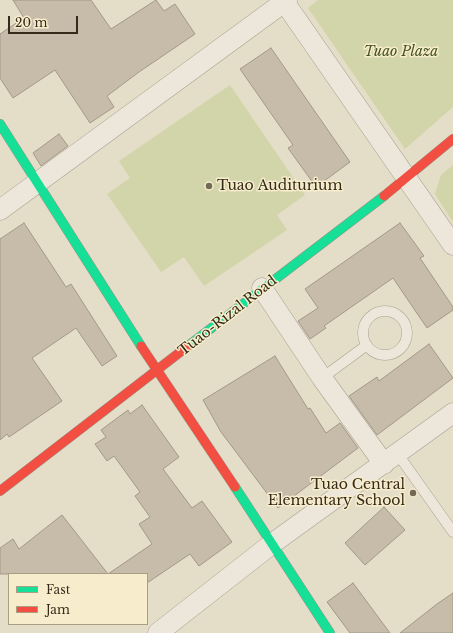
<!DOCTYPE html>
<style>
body{margin:0}
#map{position:relative;width:453px;height:633px;overflow:hidden;background:#e4ddc8;font-family:"Libre Baskerville",serif}
canvas{display:block}
.legend{position:absolute;left:8px;top:573px;width:140px;height:52px;box-sizing:border-box;background:#f7edcc;border:1px solid #aa9f85;margin:0;padding:5px 7px;list-style:none;font-size:12px;color:#362a1a}
.legend li{display:flex;align-items:center;gap:8px;height:20px}
.legend b{width:20px;border:1px solid #aa9f85}
.scale{position:absolute;left:8px;top:16px;width:70px;height:18px;box-sizing:border-box;border:2px solid #362a1a;border-top:0;padding-left:5px;font-size:12px;line-height:14px;white-space:nowrap;color:#362a1a;-webkit-text-stroke:3px #f7edcc;paint-order:stroke}
</style>
<div id="map">
<canvas width="453" height="633"></canvas>
<ul class="legend">
<li><b style="height:5px;background:#16e098"></b>Fast</li>
<li><b style="height:5px;background:#f24e42"></b>Jam</li>
</ul>
<div class="scale">20 m</div>
</div>
<script>
const g = document.querySelector('canvas').getContext('2d');
g.lineJoin = 'round';
function fillPath(path, color) { g.fillStyle = color; g.fill(path, 'evenodd'); }
const shape = rows => new Path2D(rows.map(r => 'M' + r).join(''));
function stroke(path, color, width, dash) { g.strokeStyle = color; g.lineWidth = width; g.lineCap = dash ? 'butt' : 'round'; g.setLineDash(dash || []); g.stroke(path); }
function write(font, color, halo, rows, align = 'center') {
  g.font = font + ' "Libre Baskerville",serif'; g.lineWidth = 3; g.setLineDash([]); g.textBaseline = 'middle'; g.strokeStyle = halo; g.fillStyle = color; for (const [text, x, y, turn = 0] of rows) {
    g.save(); g.translate(x, y); g.rotate((+turn || 0) * Math.PI / 180); g.textAlign = isNaN(turn) ? turn : align; if (halo) g.strokeText(text, 0, 0); g.fillText(text, 0, 0); g.restore();
  }
}
fillPath(shape([
 [318,0,453,0,453,107,405,149,308,8],
 [230,85,305,195,277,215,287,230,204,286,184,257,161,272,107,194,130,178,119,161],
 [453,165,453,222,435,194,441,175]
]), '#d2d5a9');
const building = shape([
 [13,0,91,0,111,29,156,0,164,11,175,4,195,34,139,72,107,96,114,107,90,123,55,70,13,98,0,78,0,34,24,18,13,0],
 [271,48,350,162,316,187,288,148,293,145,240,69,271,48],
 [59,134,68,146,41,166,33,153,59,134],
 [24,223,66,287,71,284,117,356,102,366,76,328,32,358,62,401,9,437,7,434,0,440,0,239,24,223],
 [400,223,424,256,420,258,453,307,453,310,427,328,393,278,324,326,326,328,310,339,298,321,318,308,305,289,400,223],
 [429,344,453,378,377,435,349,396,377,377,379,381,429,344],
 [275,356,308,409,310,408,326,433,340,423,358,448,278,508,221,432,203,400,275,356],
 [142,405,179,457,163,469,192,508,202,501,232,542,199,566,190,554,147,583,147,574,0,574,0,548,13,539,19,549,62,515,108,574,152,544,139,524,150,517,135,496,140,492,114,456,107,461,95,444,106,437,101,430,128,410,130,414,142,405],
 [384,507,405,530,365,565,345,543,384,507],
 [353,583,390,633,350,633,327,602,353,583],
 [453,593,453,633,400,633,437,604,453,593]
]);
fillPath(building, '#c7bba9');
stroke(building, '#a39888', 1);
const lane = shape([
 '363 333a22 22 0 1 1 44 0a22 22 0 1 1-44 0Z',
 [322,378,367,345],
 [397,453,453,532]
]);
const street = shape([
 [283,0,453,245],
 [0,210,287,0],
 [262,288,322,378,384,464],
 [158,633,273,543,453,413]
]);
const fast = shape([
 [0,124,141,346],
 [188,346,384,196],
 [235,487,330,633]
]);
const jam = shape([
 [384,196,453,139],
 [141,346,235,487],
 [0,491,188,346]
]);
stroke(lane, '#a8a192', 11);
stroke(street, '#a8a192', 21);
stroke(fast, '#989182', 10);
stroke(jam, '#989182', 10);
stroke(lane, '#ece7da', 10);
stroke(street, '#ece7da', 20);
stroke(fast, '#16e098', 9);
stroke(jam, '#f24e42', 9);
for (const [x, y, r, color] of [
 [209,186,4,"#736957"],
 [413,493,4,"#736957"]
]) { const dot = new Path2D(); dot.arc(x, y, r, 0, 2 * Math.PI); g.fillStyle = color; g.fill(dot); stroke(dot, '#f7edcc', 1.5); }
write('italic 14px', '#445420', '#f7edcc', [
 ["Tuao Plaza",401,52]
]);
write('14px', '#362a1a', '#f7edcc', [
 ["Tuao Auditurium",217,186],
 ["Tuao Central",405,485,"right"],
 ["Elementary School",405,501,"right"]
], 'left');
write('14px', '#362a1a', '#f7edcc', [
 ["Tuao-Rizal Road",228,316,-38]
]);
</script>
